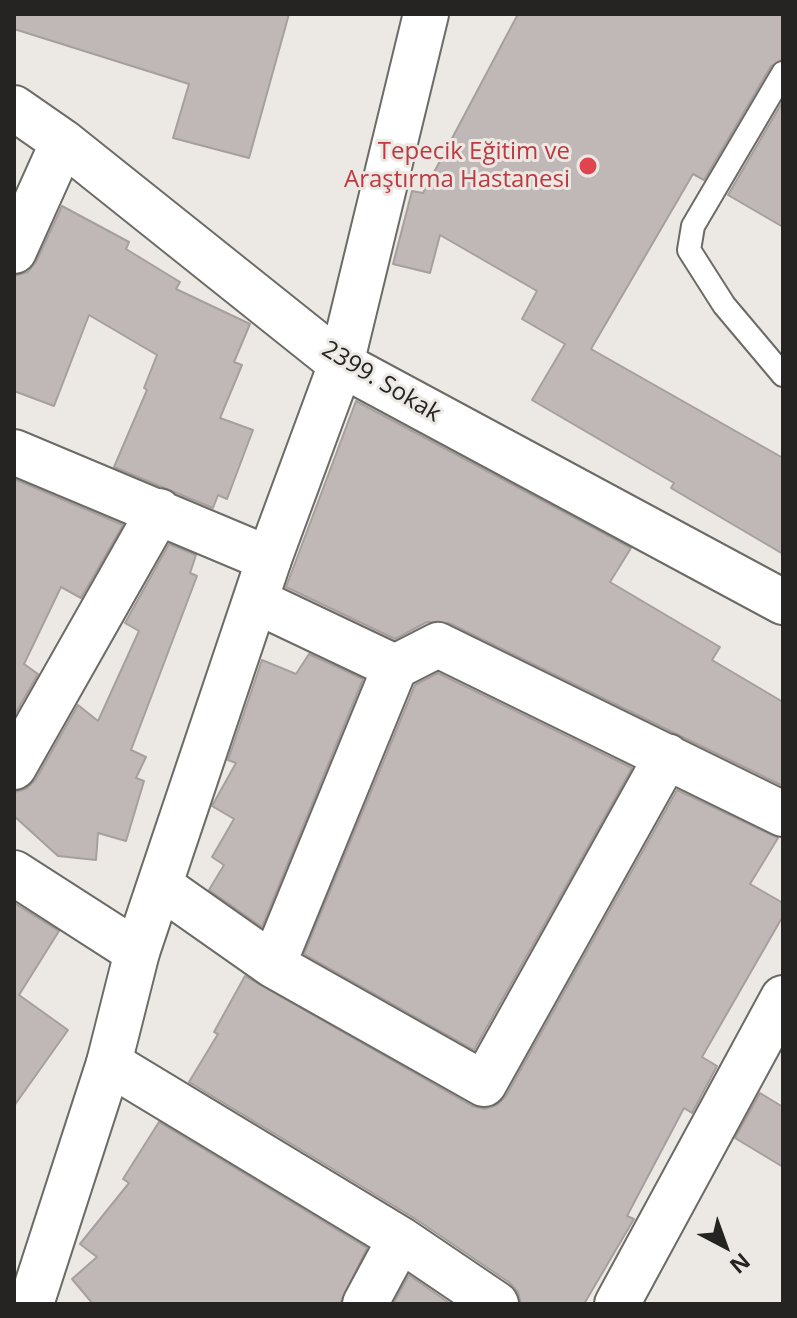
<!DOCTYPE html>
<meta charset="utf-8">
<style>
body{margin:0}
#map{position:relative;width:797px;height:1318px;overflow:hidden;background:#ece9e4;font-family:"Open Sans",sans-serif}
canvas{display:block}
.frame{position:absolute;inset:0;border:16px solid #252422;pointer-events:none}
.north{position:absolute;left:685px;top:1206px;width:80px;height:80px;-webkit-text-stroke:6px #ece9e4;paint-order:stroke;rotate:139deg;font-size:22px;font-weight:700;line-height:32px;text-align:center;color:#252422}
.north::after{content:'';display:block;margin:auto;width:28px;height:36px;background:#252422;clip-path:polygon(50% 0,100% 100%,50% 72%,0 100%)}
</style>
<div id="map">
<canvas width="797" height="1318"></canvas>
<div class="frame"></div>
<div class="north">N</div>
</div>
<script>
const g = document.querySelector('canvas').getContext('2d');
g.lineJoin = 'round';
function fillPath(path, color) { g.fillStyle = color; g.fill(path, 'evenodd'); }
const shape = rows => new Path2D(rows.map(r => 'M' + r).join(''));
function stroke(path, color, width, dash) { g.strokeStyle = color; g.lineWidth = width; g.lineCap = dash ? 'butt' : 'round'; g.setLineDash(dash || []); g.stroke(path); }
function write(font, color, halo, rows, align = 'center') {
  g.font = font + ' "Open Sans",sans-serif'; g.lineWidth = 6; g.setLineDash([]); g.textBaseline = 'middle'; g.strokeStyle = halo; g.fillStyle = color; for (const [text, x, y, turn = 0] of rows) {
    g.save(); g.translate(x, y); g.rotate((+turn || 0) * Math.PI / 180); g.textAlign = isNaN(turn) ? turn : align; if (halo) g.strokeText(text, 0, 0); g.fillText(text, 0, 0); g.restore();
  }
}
const building = shape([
 [14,14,289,14,249,158,173,138,189,84,14,29,14,14],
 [518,14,783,14,783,59,771,66,704,180,693,174,591,349,783,458,783,554,671,488,674,483,532,400,565,344,522,319,537,291,440,235,430,273,393,264,412,191,423,193,518,14],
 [783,101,783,227,728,195,783,101],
 [62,206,129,242,126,249,180,282,176,289,250,324,234,362,242,365,220,418,253,430,227,499,218,495,213,508,114,467,147,390,144,388,157,355,89,315,54,406,14,391,14,276,28,272,36,262,62,206],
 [356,401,631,548,610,582,720,647,712,660,783,702,783,786,449,623,427,622,395,639,286,587,356,401],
 [14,479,123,525,81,598,61,587,24,664,38,674,14,716,14,479],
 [169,544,196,555,190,573,197,576,131,750,146,757,136,778,144,781,126,841,98,833,96,860,58,856,14,816,14,792,26,789,36,779,78,705,98,721,139,631,125,623,169,544],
 [309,654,363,679,262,927,209,890,224,865,212,857,234,819,212,806,236,763,228,760,262,660,296,674,309,654],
 [438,673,632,768,474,1050,304,954,415,685,438,673],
 [677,790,778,838,750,884,783,903,783,916,702,1057,717,1066,692,1113,684,1108,627,1216,634,1219,584,1304,521,1304,518,1292,510,1283,414,1218,189,1082,218,1034,214,1032,245,976,472,1106,485,1109,497,1105,506,1096,677,790],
 [14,903,59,931,19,995,68,1030,14,1106,14,903],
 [760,1093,783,1107,783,1167,735,1138,760,1093],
 [159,1122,367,1248,340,1304,93,1304,72,1279,97,1257,80,1244,129,1183,123,1179,159,1122],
 [409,1275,448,1302,446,1304,393,1304,409,1275]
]);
fillPath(building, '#bfb8b6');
stroke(building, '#a69f9d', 2);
const service = shape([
 [783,73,693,226,689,250,724,305,783,375]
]);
const minor = shape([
 [14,108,63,142,341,364,783,602],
 [14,251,63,142],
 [14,452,269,559],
 [256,601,395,667,438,645,783,814],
 [14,767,159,511],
 [14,873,137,952],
 [162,887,273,965,484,1084,667,756],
 [273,965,395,667],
 [109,1063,400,1239,496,1304],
 [365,1304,400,1239],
 [617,1304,783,998]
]);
const tertiary = shape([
 [31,1304,109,1063,137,952,269,559,341,364,426,14]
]);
stroke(service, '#6d6b66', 26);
stroke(minor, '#6d6b66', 48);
stroke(tertiary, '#6d6b66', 48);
stroke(service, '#fff', 22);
stroke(minor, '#fff', 44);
stroke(tertiary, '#fff', 44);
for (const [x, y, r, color] of [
 [588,166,10,"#e0444e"]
]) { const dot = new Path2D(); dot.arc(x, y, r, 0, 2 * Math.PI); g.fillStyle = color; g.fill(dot); stroke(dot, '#ece9e4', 3); }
write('24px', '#be3a42', '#ece9e4', [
 ["Tepecik Eğitim ve",570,152],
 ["Araştırma Hastanesi",570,180]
], 'right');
write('24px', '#252422', '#ece9e4', [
 ["2399. Sokak",381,382,31]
]);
</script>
